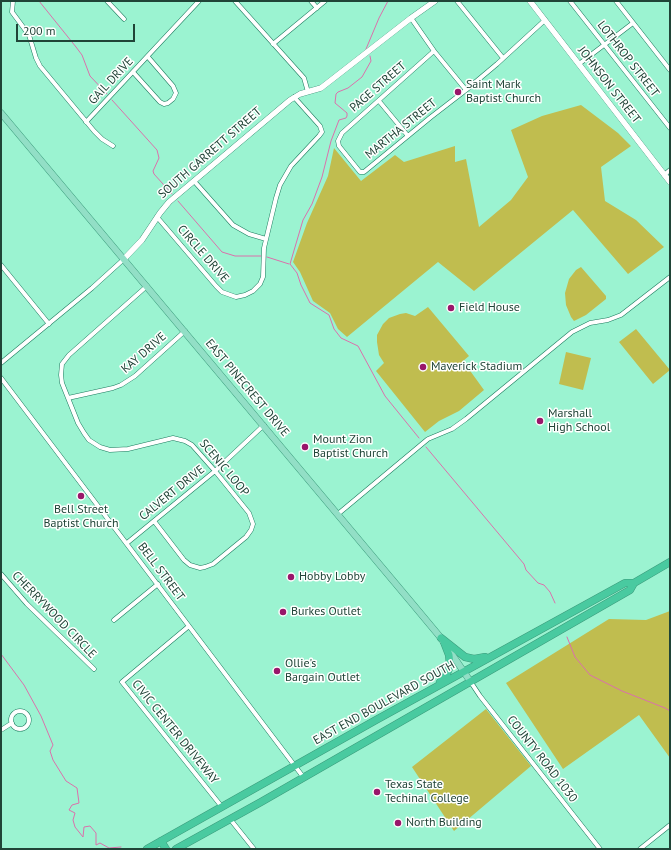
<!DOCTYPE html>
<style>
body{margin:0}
#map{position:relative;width:671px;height:850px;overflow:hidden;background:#9bf3d1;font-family:"PT Sans",sans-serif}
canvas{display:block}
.frame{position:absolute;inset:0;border:2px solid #204437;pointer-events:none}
.scale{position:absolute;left:16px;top:24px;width:119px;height:18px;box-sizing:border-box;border:2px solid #204437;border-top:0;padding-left:5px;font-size:12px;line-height:14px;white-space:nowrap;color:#204437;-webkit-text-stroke:3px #fefffe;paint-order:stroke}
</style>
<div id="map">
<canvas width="671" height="850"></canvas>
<div class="frame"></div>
<div class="scale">200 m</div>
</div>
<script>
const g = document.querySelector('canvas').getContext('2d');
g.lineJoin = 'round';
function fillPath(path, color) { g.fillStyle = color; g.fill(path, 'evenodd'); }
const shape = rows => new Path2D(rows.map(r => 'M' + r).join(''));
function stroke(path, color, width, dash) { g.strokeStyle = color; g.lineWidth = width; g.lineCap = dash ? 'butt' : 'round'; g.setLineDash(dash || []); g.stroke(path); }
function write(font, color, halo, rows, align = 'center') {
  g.font = font + ' "PT Sans",sans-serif'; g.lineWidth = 3; g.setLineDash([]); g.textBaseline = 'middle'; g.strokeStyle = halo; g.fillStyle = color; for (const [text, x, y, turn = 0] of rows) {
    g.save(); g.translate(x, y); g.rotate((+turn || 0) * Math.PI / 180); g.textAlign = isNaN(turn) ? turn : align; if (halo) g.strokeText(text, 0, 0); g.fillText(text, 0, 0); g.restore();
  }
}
fillPath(shape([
 [581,105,618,133,631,146,601,167,605,201,636,220,664,247,628,274,573,210,474,291,438,262,347,337,338,329,330,313,313,301,300,272,293,262,307,223,328,176,334,148,361,181,395,155,404,162,455,146,455,162,466,159,479,227,511,200,528,177,511,130,542,116],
 [581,267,606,296,606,299,586,315,574,321,571,317,566,305,565,293,569,279,576,270],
 [428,307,469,356,463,361,484,390,459,411,439,421,425,432,376,371,384,363,379,355,377,342,377,335,383,324,389,318,400,314,406,313,415,316],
 [636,329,670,370,653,384,619,342],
 [566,352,591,358,583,390,559,384],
 [670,611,670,758,639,715,563,769,506,683,609,619,646,620],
 [486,709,531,766,454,831,412,767]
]), '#c0bd4f');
stroke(shape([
 [39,1,76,47,82,55,90,76,107,94],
 [366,49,379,18,388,1],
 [370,56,371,61,362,77,348,88,338,92,336,94,335,103,347,113,347,116,346,118,339,120,331,141,322,177,312,204,303,220,290,264,297,273,301,285,310,303,329,315,334,329,341,338,358,346,385,396,419,438],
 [112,100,157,150,159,158,153,171,154,174,172,194],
 [178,201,222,252,235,256,261,256],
 [267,257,289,264],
 [426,447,524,564,526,570,538,583,544,585,550,592,555,603],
 [567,637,575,657,590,675,622,691,665,708,670,711],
 [1,654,24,685,41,716,53,745,50,751,53,760,66,781,77,788,79,803,72,805,69,810,75,813,73,820,75,827,83,837,84,827,90,826,96,833,96,845,100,843,109,848,121,847]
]), '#db70ab', 1);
const street = shape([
 [13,1,12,12,29,35,36,58,40,66,94,131,102,139,113,146],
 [107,1,124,19],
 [235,1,304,78,308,92],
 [311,1,317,8],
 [457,1,503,58],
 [570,1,670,128],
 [616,1,670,70],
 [411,18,434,51,466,90],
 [273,44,325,1],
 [434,51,342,133,338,141,339,146,360,172,364,172,431,117,466,90,497,64,545,20],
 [579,64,633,23],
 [133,72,160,102,164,104,168,103,173,99,176,93,173,86,148,57],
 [379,101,408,136],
 [86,122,199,1],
 [664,175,670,170],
 [194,181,233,225,249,234,266,239],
 [157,217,216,286,222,292,236,297,245,295,253,291,260,284,263,277,264,248,276,198,280,185,291,166,319,136,322,132,320,126,294,97],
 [1,265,49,324],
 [147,286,69,355,62,364,61,375,62,383,78,423,84,433,89,440,100,447,110,450,128,449,173,438,185,441,192,445,215,471,249,513,253,524,251,530,246,537,213,564,205,567,200,568,190,565,184,560,154,521],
 [1,363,92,288,124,259],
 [1,378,304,778],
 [68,398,113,388,121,385,135,376,185,331],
 [338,514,428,439,452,429,466,419,572,332,590,323,608,320,621,315,670,277],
 [127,543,215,471,264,425],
 [1,574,27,604,94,669],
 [114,620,158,584],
 [189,626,122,682,222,807],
 [470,681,480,696,600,849],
 '11 720a9 9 0 1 1 18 0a9 9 0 1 1-18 0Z',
 [1,730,12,723],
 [230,819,254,849],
 [640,849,670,825]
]);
const secondary = shape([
 [530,1,670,182],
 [124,259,142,240,160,213,169,202,290,100,300,94,321,88,411,18,435,1]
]);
const primary = shape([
 [1,113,411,602,441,638,470,681]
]);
const highway = shape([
 [441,638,465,657,474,659,485,657],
 [440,682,446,676,450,666,449,655,444,642],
 [161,841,166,849],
 [147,849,376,720,625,583,634,583,670,562],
 [176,849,261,802,630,590,634,583]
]);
stroke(street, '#1c7b5e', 5);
stroke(secondary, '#1c7b5e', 6);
stroke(primary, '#3b9b7b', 7);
stroke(highway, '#3b9b7b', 8);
stroke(street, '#fff', 4);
stroke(secondary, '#fff', 5.5);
stroke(primary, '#92dfc6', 6);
stroke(highway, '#49caa0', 7);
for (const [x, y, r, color] of [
 [458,92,4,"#99166a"],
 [451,308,4,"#99166a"],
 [423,367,4,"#99166a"],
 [540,421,4,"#99166a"],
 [305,447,4,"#99166a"],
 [81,496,4,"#99166a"],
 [291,577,4,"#99166a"],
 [283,612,4,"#99166a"],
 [277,671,4,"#99166a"],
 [377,792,4,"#99166a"],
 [398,823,4,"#99166a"]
]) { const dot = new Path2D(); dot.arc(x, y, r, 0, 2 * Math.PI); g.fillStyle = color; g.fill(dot); stroke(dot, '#fefffe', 1.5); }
write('12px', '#204437', '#fefffe', [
 ["LOTHROP STREET",628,59,52],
 ["GAIL DRIVE",111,81,-47],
 ["JOHNSON STREET",609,85,52],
 ["PAGE STREET",378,87,-41],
 ["MARTHA STREET",401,129,-39],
 ["SOUTH GARRETT STREET",210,153,-41],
 ["CIRCLE DRIVE",203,254,49],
 ["KAY DRIVE",144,353,-41],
 ["EAST PINECREST DRIVE",247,388,50],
 ["SCENIC LOOP",224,468,50],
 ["CALVERT DRIVE",172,493,-39],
 ["BELL STREET",161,572,53],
 ["CHERRYWOOD CIRCLE",54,615,46],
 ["EAST END BOULEVARD SOUTH",384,703,-29],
 ["CIVIC CENTER DRIVEWAY",175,732,51],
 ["COUNTY ROAD 1030",542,759,52]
]);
write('12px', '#204437', '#fefffe', [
 ["Saint Mark",466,85],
 ["Baptist Church",466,99],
 ["Field House",459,308],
 ["Maverick Stadium",431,367],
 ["Marshall",548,414],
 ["High School",548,428],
 ["Mount Zion",313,440],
 ["Baptist Church",313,454],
 ["Bell Street",81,510,"center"],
 ["Baptist Church",81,524,"center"],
 ["Hobby Lobby",299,577],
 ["Burkes Outlet",291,612],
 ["Ollie's",285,664],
 ["Bargain Outlet",285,678],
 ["Texas State",385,785],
 ["Techinal College",385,799],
 ["North Building",406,823]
], 'left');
</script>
